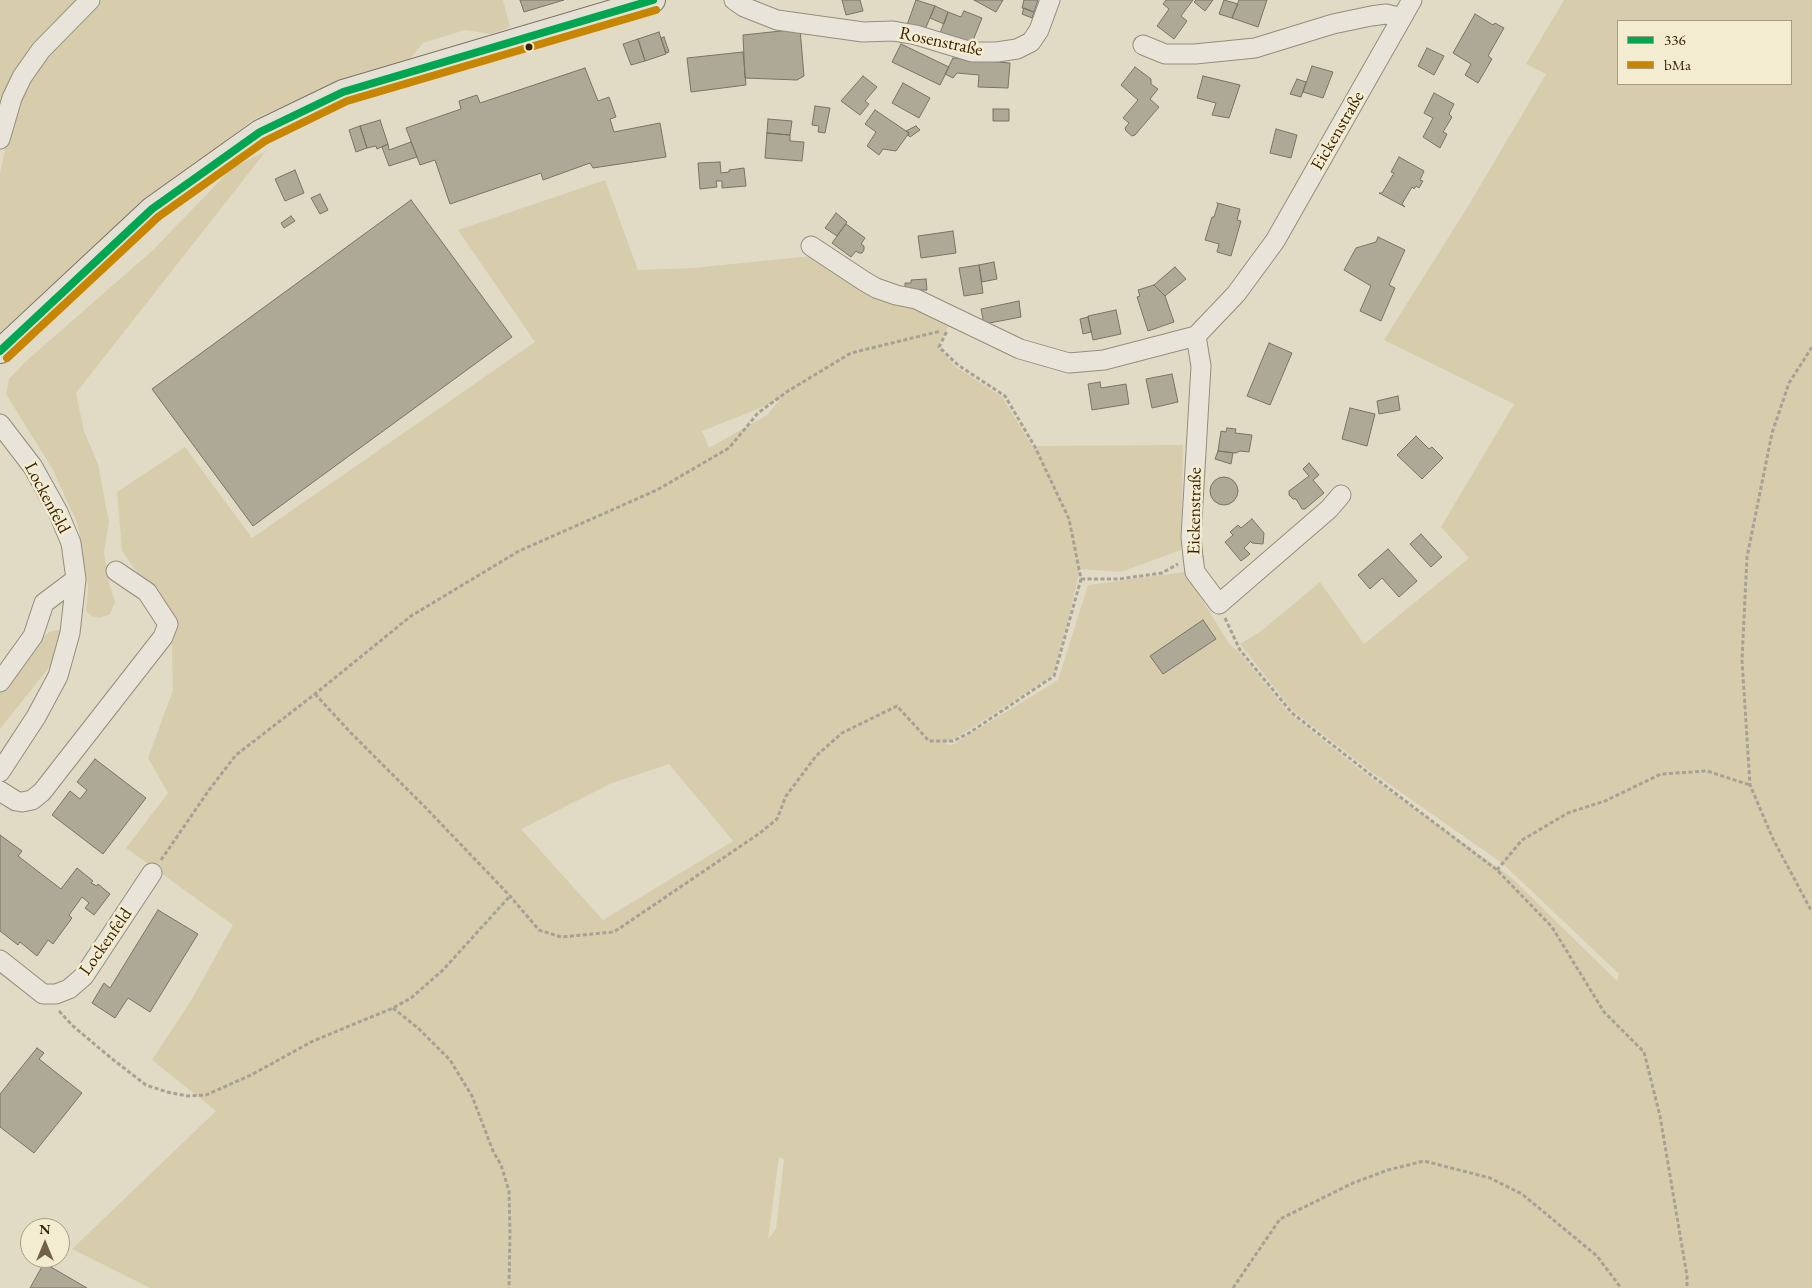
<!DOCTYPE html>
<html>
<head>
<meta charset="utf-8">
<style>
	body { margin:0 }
	#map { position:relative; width:1812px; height:1288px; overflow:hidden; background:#e1dbc5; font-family:"EB Garamond",serif }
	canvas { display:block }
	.legend { position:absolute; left:1617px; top:20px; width:175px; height:65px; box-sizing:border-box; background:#f4ecd1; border:1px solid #a89b7f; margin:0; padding:6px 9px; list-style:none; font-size:15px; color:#372103 }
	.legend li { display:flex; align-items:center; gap:10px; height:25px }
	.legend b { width:25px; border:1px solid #a89b7f }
	.north { position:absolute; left:20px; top:1218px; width:50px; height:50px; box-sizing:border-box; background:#f4ecd1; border:1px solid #a89b7f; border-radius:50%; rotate:0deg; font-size:14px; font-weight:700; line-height:20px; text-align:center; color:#372103 }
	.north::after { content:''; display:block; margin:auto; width:18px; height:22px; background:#726247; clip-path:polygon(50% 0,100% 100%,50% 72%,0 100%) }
</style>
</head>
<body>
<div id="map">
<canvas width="1812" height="1288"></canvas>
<ul class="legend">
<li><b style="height:6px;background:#00a651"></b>336</li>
<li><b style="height:6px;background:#c78501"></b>bMa</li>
</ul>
<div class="north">N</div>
</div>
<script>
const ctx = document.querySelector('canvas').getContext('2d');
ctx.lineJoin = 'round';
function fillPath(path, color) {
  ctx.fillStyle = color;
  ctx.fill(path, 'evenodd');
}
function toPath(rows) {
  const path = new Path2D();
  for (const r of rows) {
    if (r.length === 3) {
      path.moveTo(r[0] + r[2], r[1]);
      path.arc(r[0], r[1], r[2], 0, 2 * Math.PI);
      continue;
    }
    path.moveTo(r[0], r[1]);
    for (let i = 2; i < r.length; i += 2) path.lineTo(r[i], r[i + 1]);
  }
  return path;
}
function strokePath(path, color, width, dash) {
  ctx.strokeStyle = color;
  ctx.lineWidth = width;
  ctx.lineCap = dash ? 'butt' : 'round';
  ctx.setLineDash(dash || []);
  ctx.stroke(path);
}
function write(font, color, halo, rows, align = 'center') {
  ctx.font = font + ' "EB Garamond",serif';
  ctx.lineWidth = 5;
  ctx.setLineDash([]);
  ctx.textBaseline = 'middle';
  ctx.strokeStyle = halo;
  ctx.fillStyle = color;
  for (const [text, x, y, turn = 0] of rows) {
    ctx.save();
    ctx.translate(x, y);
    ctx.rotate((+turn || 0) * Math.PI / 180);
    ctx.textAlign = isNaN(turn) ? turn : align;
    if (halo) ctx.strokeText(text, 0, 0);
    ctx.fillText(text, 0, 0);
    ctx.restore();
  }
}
fillPath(toPath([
	[0,0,81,0,0,113],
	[101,0,503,0,510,27,491,34,465,30,423,43,410,59,347,78,254,119,160,191,0,334,0,173,10,126,34,74,85,14],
	[1564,0,1812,0,1812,1288,150,1288,72,1249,216,1111,152,1060,192,999,233,925,126,848,168,793,148,758,173,690,171,620,122,551,117,492,185,447,252,538,535,342,458,230,605,180,638,270,693,268,830,254,949,325,938,347,956,367,1002,397,1032,446,1183,445,1181,550,1121,572,1080,569,1068,622,1053,675,975,726,945,744,952,745,1058,680,1088,585,1185,572,1230,645,1238,651,1290,714,1367,775,1511,877,1617,981,1619,974,1502,863,1369,770,1292,710,1240,644,1260,632,1320,582,1364,644,1469,558,1441,527,1514,404,1384,340,1470,203,1546,74,1526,64],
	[1618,21,1791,21,1791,84,1618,84],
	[782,397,767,415,709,448,702,431,768,405],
	[669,764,733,841,603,920,521,829,612,783],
	[779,1157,784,1159,776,1229,768,1239],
	[266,151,76,393,84,431,98,464,109,522,104,552,109,583,115,602,110,614,100,618,91,616,86,611,88,587,78,525,53,470,6,394,9,379,25,362,153,250,232,168],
	[61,629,59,655,0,729,0,677,49,632]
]), '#d7cdad');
const building = toPath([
	[520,0,564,0,524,12,520,0],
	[842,0,860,0,863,11,846,15,842,0],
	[916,0,935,6,924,32,907,25,916,0],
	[974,0,1003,0,996,12,974,0],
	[1024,0,1038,0,1034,12,1022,8,1024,0],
	[1166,0,1193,0,1181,16,1187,21,1174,39,1157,26,1169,9,1163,4,1166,0],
	[1196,0,1213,0,1205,11,1194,2,1196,0],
	[1224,0,1238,4,1232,18,1219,14,1224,0],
	[1239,0,1267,0,1258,27,1232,18,1239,0],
	[935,6,948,12,944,24,930,18,935,6],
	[1024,8,1034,12,1032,18,1022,14,1024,8],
	[964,11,982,18,972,43,956,37,955,39,940,33,948,12,961,17,964,11],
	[1475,14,1493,25,1495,23,1504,28,1488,56,1492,59,1478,83,1465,75,1471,64,1453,53,1475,14],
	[800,29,804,76,797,80,745,78,743,35,800,29],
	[659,32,666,54,645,61,638,39,659,32],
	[664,37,669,52,666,53,661,38,664,37],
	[638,39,645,61,631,65,623,44,638,39],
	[901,44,949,67,940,85,892,62,901,44],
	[1427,48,1444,56,1434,75,1418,66,1427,48],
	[743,52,746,85,691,92,687,58,743,52],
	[953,58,1010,63,1008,88,978,87,979,75,957,73,953,78,945,74,953,58],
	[1312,66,1333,72,1323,98,1303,92,1312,66],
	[1135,67,1151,79,1151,84,1158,89,1150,99,1159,107,1135,135,1132,136,1126,131,1125,128,1129,123,1123,118,1138,100,1121,85,1135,67],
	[585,68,598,101,609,97,616,117,610,119,614,132,660,123,666,157,593,168,590,163,543,180,541,173,450,204,435,160,420,165,406,128,461,109,459,101,477,95,480,103,585,68],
	[863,76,877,87,865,101,869,104,860,115,841,101,863,76],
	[1203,76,1240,85,1229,118,1212,115,1216,103,1197,98,1203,76],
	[1297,79,1306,82,1301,97,1290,94,1297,79],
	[903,83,930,98,919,118,892,103,903,83],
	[1434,93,1454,104,1449,114,1452,117,1443,132,1447,134,1440,148,1423,137,1433,118,1424,113,1434,93],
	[815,106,830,108,825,133,818,132,819,126,812,125,815,106],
	[993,109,1009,109,1009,121,993,121,993,109],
	[875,110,909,133,896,151,883,149,879,155,867,146,876,132,865,124,875,110],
	[768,119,792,121,790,135,767,133,768,119],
	[380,120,388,144,377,149,376,146,367,148,360,126,380,120],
	[360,126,367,148,356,152,349,130,360,126],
	[916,126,920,130,910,137,908,135,909,133,906,131,916,126],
	[1276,129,1297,135,1291,158,1270,153,1276,129],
	[767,133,790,135,790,141,804,142,802,161,765,158,767,133],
	[411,142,417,157,389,166,382,147,388,144,389,150,411,142],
	[1399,157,1424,171,1420,180,1423,181,1419,188,1416,186,1414,189,1412,187,1402,204,1405,207,1379,193,1382,193,1394,173,1391,172,1399,157],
	[720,162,721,173,729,172,729,170,744,168,746,186,722,188,722,181,716,181,717,187,700,189,698,163,720,162],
	[295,170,304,193,285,201,275,179,295,170],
	[320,194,328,210,320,214,311,198,320,194],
	[411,200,512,337,253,526,152,389,411,200],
	[1217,203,1240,209,1237,220,1241,221,1231,256,1217,252,1219,244,1205,240,1212,217,1214,217,1218,204,1217,203],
	[836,213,847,222,837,236,825,228,836,213],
	[291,216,295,221,284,228,281,223,291,216],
	[846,224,865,238,861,244,864,246,864,250,862,253,859,253,856,251,851,257,832,243,846,224],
	[953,231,956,253,921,258,918,236,953,231],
	[1378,237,1405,250,1389,285,1395,288,1381,321,1360,311,1371,286,1344,270,1356,248,1376,242,1378,237],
	[994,262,997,279,982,282,979,265,994,262],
	[979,265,983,293,964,296,959,268,979,265],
	[1175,267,1186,279,1165,296,1154,285,1175,267],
	[926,279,927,290,905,290,905,283,911,283,911,280,926,279],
	[1154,285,1165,296,1174,322,1148,331,1137,297,1140,296,1138,290,1154,285],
	[1019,301,1021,317,984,324,981,309,1019,301],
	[1116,310,1121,334,1093,340,1088,316,1116,310],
	[1088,317,1091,332,1083,334,1080,319,1088,317],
	[1269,343,1292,353,1270,405,1247,396,1269,343],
	[1172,374,1178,402,1152,408,1146,379,1172,374],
	[1100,382,1101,388,1126,384,1129,404,1092,410,1088,384,1100,382],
	[1398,396,1400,410,1379,414,1377,401,1398,396],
	[1350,408,1375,414,1367,446,1342,439,1350,408],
	[1227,428,1236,429,1235,433,1252,435,1249,452,1240,451,1236,453,1218,451,1221,431,1226,432,1227,428],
	[1416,436,1429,449,1432,447,1443,458,1422,479,1397,455,1416,436],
	[1218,451,1233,453,1231,464,1215,459,1218,451],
	[1309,463,1319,475,1313,480,1324,493,1305,509,1302,509,1296,499,1293,499,1289,495,1289,491,1309,476,1303,469,1309,463],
	[1224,491,14],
	[1252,519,1264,533,1263,544,1252,543,1251,541,1244,548,1250,554,1241,561,1225,542,1233,535,1230,532,1238,525,1241,528,1252,519],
	[1421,534,1442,557,1431,567,1410,544,1421,534],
	[1388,549,1417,581,1399,597,1382,578,1370,589,1358,575,1388,549],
	[1203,620,1216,639,1163,674,1150,656,1203,620],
	[95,759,146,798,103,854,52,815,70,791,80,799,87,790,77,782,95,759],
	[0,835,22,851,18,856,61,889,77,868,93,881,91,883,97,886,98,884,110,894,94,915,85,908,89,903,82,897,69,915,72,918,53,944,48,940,37,956,20,942,18,945,0,931,0,835],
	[158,910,198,934,150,1012,128,998,115,1018,92,1003,104,983,110,988,158,910],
	[37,1048,44,1053,39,1059,82,1093,34,1153,0,1127,0,1094,37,1048],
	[44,1263,87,1288,30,1288,44,1263]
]);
fillPath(building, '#aea897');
strokePath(building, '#7a7364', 1);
const minor = toPath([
	[734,0,744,7,777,20,863,32,893,31,916,35,972,52,997,52,1017,49,1031,42,1039,30,1050,0],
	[1143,45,1165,54,1195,54,1255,48,1333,24,1371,16,1386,14,1402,18],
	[0,139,12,98,22,77,41,50,90,0],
	[811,246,864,281,876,288,896,295,916,299,1020,349,1069,363,1104,360,1196,336],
	[0,424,33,467,58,512,71,543,76,579,70,633,58,676,36,717,0,772],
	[1341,495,1329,509,1219,604,1195,572,1193,557,1191,537,1201,366,1196,336,1236,294,1275,241,1412,0],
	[0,682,33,636,44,603,76,579],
	[0,791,16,801,22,802,32,800,42,792,163,637,168,624,147,592,116,571],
	[0,960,43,994,56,994,69,989,84,976,152,873]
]);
const major = toPath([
	[0,351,152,209,260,132,343,92,653,0]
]);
strokePath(minor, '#938d7c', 21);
strokePath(major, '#7a7364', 26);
strokePath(toPath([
	[1812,347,1789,383,1772,433,1747,557,1742,660,1750,785,1773,839,1812,912],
	[1081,579,1119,579,1162,573,1178,564],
	[1225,618,1240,650,1292,713,1371,775,1497,870,1552,927,1604,1012,1644,1052,1660,1116,1687,1276,1687,1288],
	[315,694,351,733,426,808,510,896,539,930,561,937,614,932,760,833,777,819,786,796,816,756,842,733,897,706,929,741,953,741,969,733,1054,676,1081,579,1069,519,1035,447,1005,396,958,365,939,347,947,331],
	[161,860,209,790,236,755,315,694,411,616,519,551,657,490,729,448,758,413,788,391,851,353,941,331],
	[1497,870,1522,840,1568,813,1605,801,1661,774,1707,771,1750,785],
	[393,1008,419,1029,450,1060,472,1096,493,1151,501,1165,509,1191,510,1232,509,1288],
	[59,1011,73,1026,111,1058,146,1085,167,1092,187,1096,206,1095,251,1075,313,1041,393,1008,411,998,443,970,510,896],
	[1233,1288,1280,1219,1353,1183,1388,1170,1424,1161,1490,1178,1522,1194,1597,1256,1621,1288]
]), '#a6a095', 3, [4, 2.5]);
strokePath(minor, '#e8e4d9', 19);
strokePath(major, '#e4e0d3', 24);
strokePath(toPath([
	[0,351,152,209,260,132,343,92,653,0]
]), '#00a651', 8);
strokePath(toPath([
	[7,358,158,217,265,141,347,101,656,10]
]), '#c78501', 8);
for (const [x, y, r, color] of [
	[529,47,4.5,"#372103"]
]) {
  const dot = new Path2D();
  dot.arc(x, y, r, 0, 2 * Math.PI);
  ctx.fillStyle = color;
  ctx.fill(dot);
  strokePath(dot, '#f4ecd1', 2);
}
write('18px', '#372103', '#f4ecd1', [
	["Rosenstraße",941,42,12],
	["Eickenstraße",1338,131,-60],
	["Lockenfeld",47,498,62],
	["Eickenstraße",1195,511,-89],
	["Lockenfeld",106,942,-55]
]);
</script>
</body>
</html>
